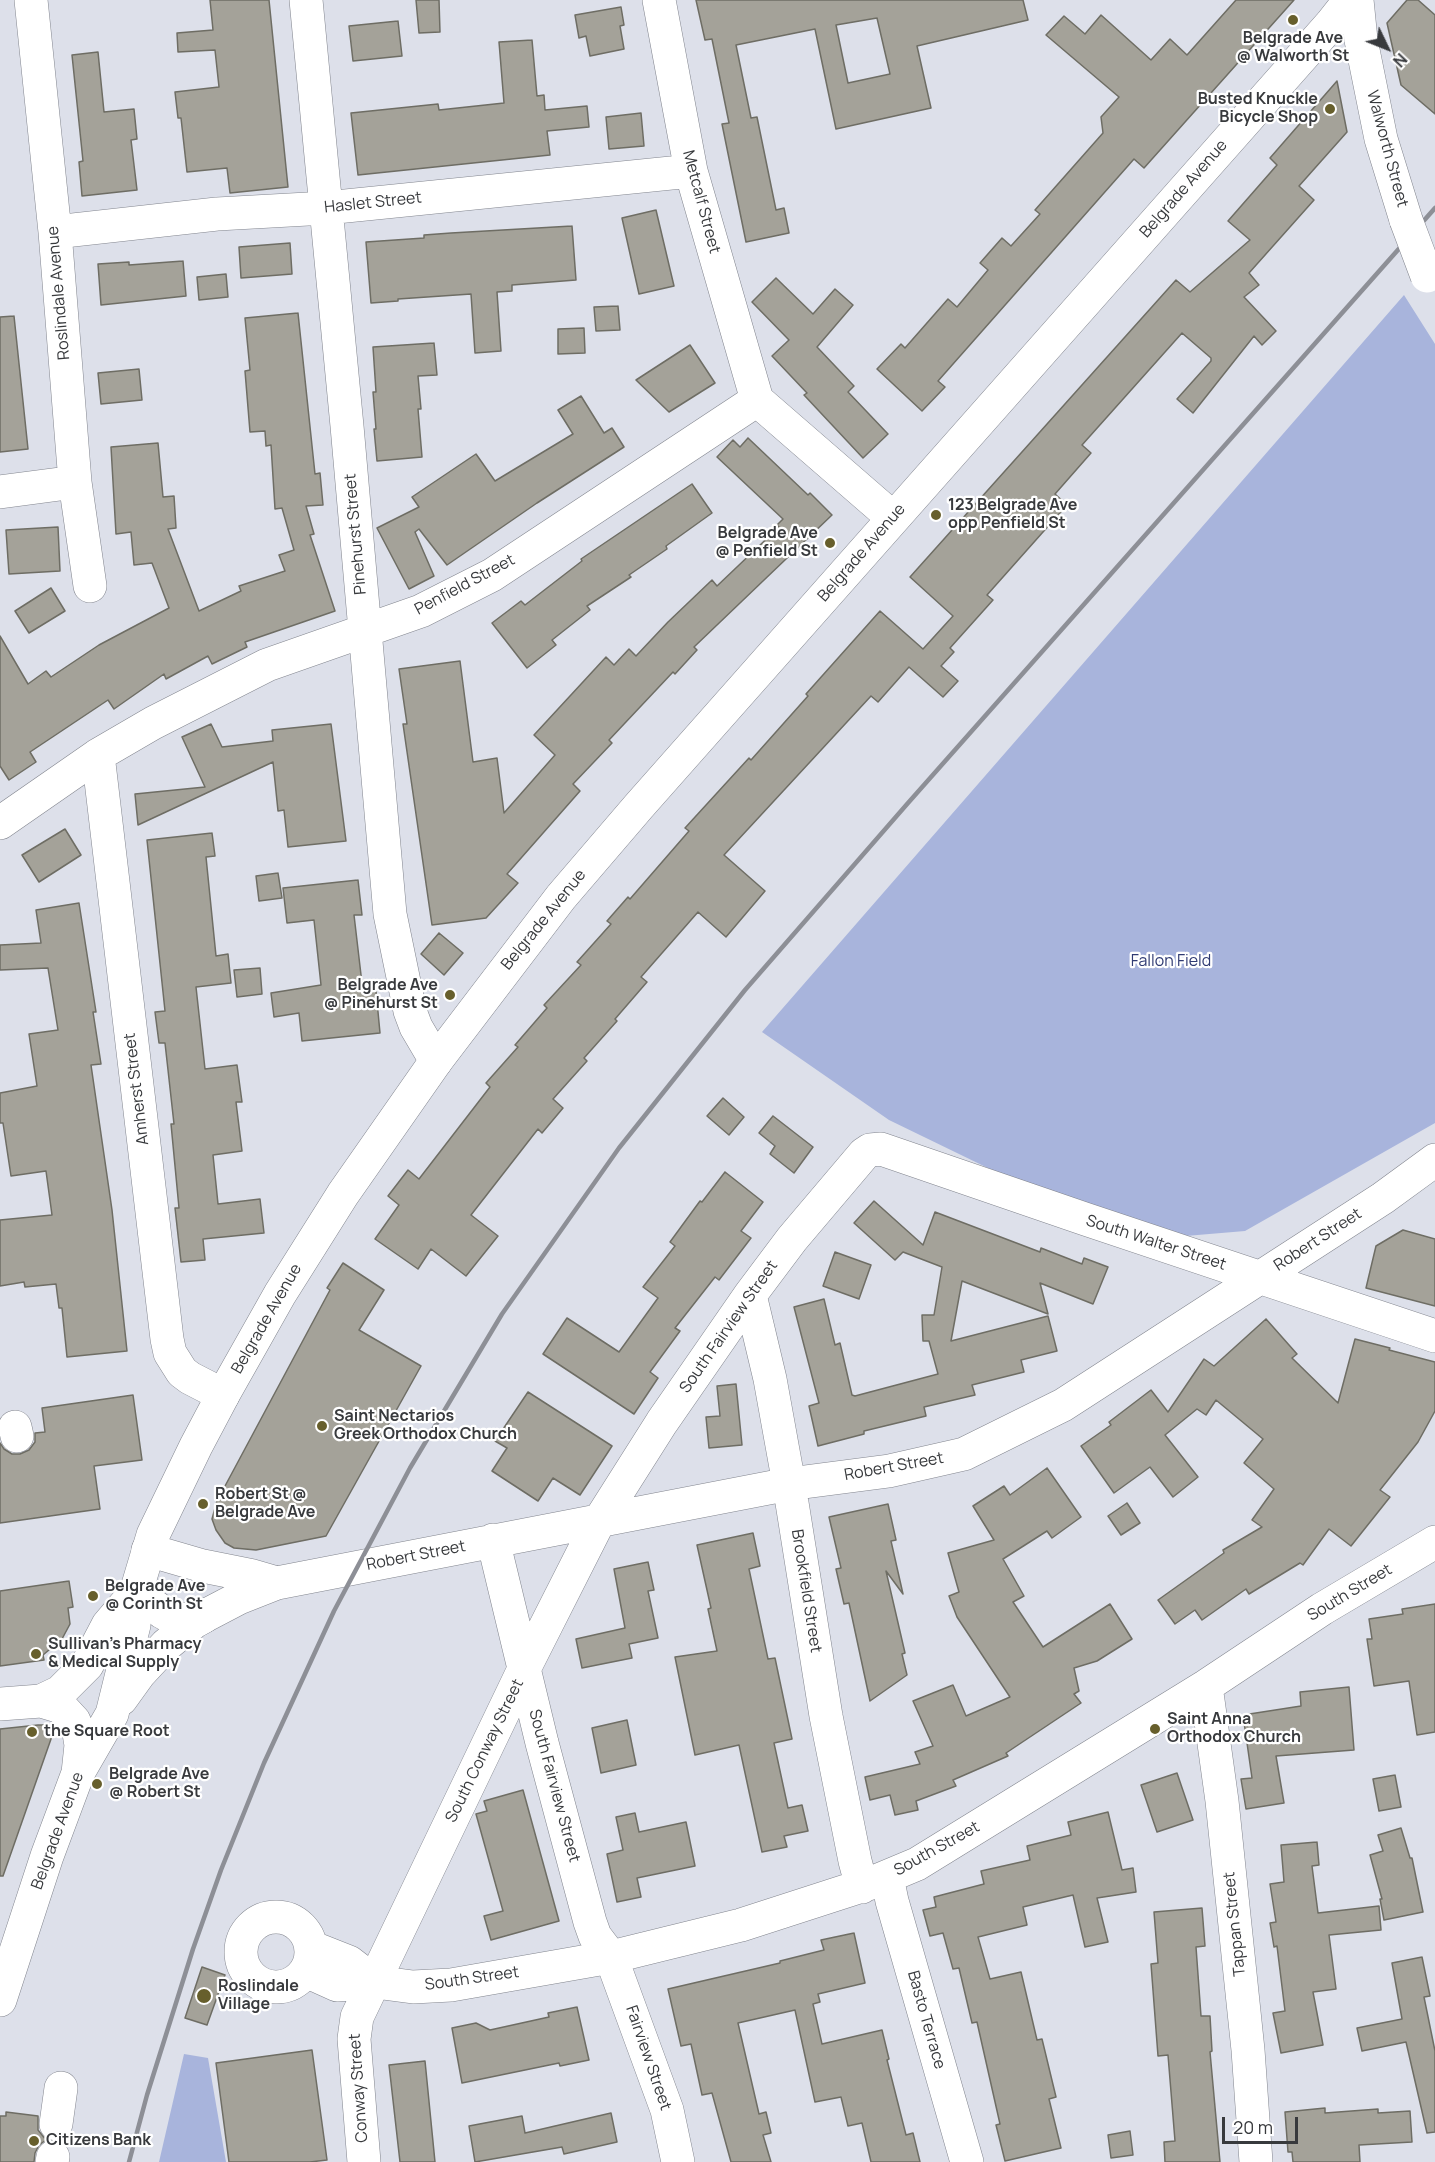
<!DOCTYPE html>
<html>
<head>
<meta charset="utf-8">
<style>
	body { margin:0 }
	#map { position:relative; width:1435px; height:2162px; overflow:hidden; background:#dde0ea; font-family:Manrope,sans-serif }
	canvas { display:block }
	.north { position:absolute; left:1357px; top:18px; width:60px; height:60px; -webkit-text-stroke:4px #fff; paint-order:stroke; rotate:133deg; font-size:16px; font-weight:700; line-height:24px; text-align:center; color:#383a3d }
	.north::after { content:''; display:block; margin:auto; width:21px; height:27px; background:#383a3d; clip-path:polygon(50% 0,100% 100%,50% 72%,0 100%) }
	.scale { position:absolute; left:1222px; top:2117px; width:76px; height:27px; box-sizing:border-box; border:3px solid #383a3d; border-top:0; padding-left:8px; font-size:18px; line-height:21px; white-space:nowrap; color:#383a3d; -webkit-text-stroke:4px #fff; paint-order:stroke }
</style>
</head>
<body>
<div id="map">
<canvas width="1435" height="2162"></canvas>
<div class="north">N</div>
<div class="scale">20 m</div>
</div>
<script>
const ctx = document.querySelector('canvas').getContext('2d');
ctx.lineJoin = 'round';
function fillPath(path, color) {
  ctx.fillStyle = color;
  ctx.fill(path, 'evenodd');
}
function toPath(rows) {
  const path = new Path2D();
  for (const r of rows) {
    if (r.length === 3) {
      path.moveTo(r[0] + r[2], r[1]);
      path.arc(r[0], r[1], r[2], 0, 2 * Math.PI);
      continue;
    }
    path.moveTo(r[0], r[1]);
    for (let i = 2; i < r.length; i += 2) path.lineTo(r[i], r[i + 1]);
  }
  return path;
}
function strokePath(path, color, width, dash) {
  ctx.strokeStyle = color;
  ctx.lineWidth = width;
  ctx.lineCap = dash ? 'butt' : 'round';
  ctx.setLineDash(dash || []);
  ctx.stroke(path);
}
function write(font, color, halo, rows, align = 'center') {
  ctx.font = font + ' Manrope,sans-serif';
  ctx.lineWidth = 4.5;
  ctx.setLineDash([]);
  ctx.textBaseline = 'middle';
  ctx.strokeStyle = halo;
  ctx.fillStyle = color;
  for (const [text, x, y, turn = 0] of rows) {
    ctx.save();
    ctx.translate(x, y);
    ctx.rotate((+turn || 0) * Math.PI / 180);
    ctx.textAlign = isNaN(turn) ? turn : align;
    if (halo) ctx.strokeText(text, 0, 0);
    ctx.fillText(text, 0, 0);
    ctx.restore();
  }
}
fillPath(toPath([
	[1404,295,1435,344,1435,1123,1245,1231,1150,1239,1027,1187,889,1120,762,1032],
	[184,2054,208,2058,226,2162,159,2162]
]), '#a8b4dc');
const building = toPath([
	[210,0,269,0,288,187,230,193,227,168,187,172,181,118,178,118,175,92,219,87,215,50,178,52,177,33,213,30,210,0],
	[416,0,439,0,440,32,419,33,416,0],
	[696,0,1023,0,1028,20,917,46,931,108,836,129,815,29,736,45,751,118,757,117,776,210,784,208,789,233,746,242,722,124,729,123,712,39,705,40,696,0],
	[877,18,890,74,848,83,836,25,877,18],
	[1236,0,1294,0,1144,168,1134,159,938,381,945,387,922,411,877,369,901,344,905,348,948,299,957,307,988,270,980,263,1002,238,1011,246,1040,214,1035,210,1103,133,1101,117,1119,97,1046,35,1064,16,1085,34,1101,15,1151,60,1170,39,1187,55,1236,0],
	[1407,0,1418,0,1435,15,1435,114,1401,85,1387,23,1407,0],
	[621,7,624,25,620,26,624,49,590,56,586,36,579,38,575,15,621,7],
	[398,21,402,56,353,61,349,26,398,21],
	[532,40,537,96,544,95,545,110,587,106,589,127,547,131,550,155,358,175,351,113,438,104,439,110,504,103,499,42,532,40],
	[98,52,104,112,134,109,137,139,131,140,137,190,82,196,79,162,83,161,72,55,98,52],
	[1337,81,1347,132,1299,186,1314,200,1249,273,1259,285,1244,297,1276,331,1262,345,1254,336,1193,413,1177,399,1211,361,1211,358,1182,333,1082,445,1091,453,1055,494,1067,505,987,595,993,600,950,648,954,652,941,666,958,681,943,697,909,667,878,702,871,696,724,855,765,891,726,937,698,912,641,977,647,982,615,1019,617,1021,584,1058,587,1061,553,1099,563,1108,542,1133,538,1129,471,1215,498,1236,466,1276,431,1249,418,1269,375,1239,399,1205,388,1196,408,1170,419,1179,490,1087,486,1083,518,1047,515,1045,547,1008,544,1005,581,965,577,962,611,924,607,921,628,897,630,899,689,831,685,828,749,758,751,760,808,696,806,694,880,611,923,649,953,616,910,577,1176,280,1190,292,1250,240,1228,221,1277,165,1270,158,1337,81],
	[641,113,644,146,609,149,606,117,641,113],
	[656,210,674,286,639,294,622,218,656,210],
	[572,226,576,280,512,285,512,291,497,292,501,351,475,353,471,294,398,299,398,301,371,303,366,242,424,238,424,235,451,233,572,226],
	[290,243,292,274,241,278,239,247,290,243],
	[183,261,186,296,101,305,98,264,129,262,129,265,183,261],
	[226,274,228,297,199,300,197,277,226,274],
	[776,278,813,314,835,289,853,305,817,347,854,386,848,392,888,434,863,458,804,395,807,393,772,356,789,340,752,302,776,278],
	[618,306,620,330,596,331,594,307,618,306],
	[298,313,315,474,320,473,323,505,306,506,314,534,310,535,335,611,245,642,247,647,212,664,208,656,166,679,164,674,114,709,108,700,30,752,36,762,9,780,0,766,0,636,28,684,46,671,51,677,99,645,169,608,152,563,134,565,131,532,116,534,111,447,158,443,163,497,174,496,176,528,168,529,199,611,241,591,239,586,285,571,279,555,294,550,282,508,275,509,271,445,266,446,265,431,250,432,245,371,250,370,245,318,298,313],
	[14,316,28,449,0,452,0,317,14,316],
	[584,328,585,353,558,354,558,329,584,328],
	[434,343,437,375,418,376,421,409,418,409,422,457,377,461,374,429,376,429,373,392,376,392,373,347,434,343],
	[690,345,715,383,669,412,636,380,690,345],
	[139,369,142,400,101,404,98,373,139,369],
	[581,396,604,433,612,428,624,447,537,503,447,565,419,529,415,532,434,576,409,589,377,528,419,507,412,497,476,454,495,481,573,434,558,410,581,396],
	[748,438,808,495,810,493,832,515,694,647,697,650,675,674,673,672,609,740,612,743,573,784,580,791,507,874,518,883,486,918,432,925,403,724,407,724,399,669,460,661,473,762,497,758,504,813,555,755,534,735,606,657,614,665,629,649,636,656,668,622,712,580,717,586,779,527,777,525,783,519,717,457,733,440,740,447,748,438],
	[692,484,712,513,666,546,667,549,629,575,631,577,587,606,590,610,552,640,556,645,527,668,492,623,521,601,525,605,582,561,581,559,692,484],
	[58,527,60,571,9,574,6,530,58,527],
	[51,588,65,611,29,633,15,611,51,588],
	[211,724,222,747,273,741,272,730,331,724,346,841,288,847,284,810,278,811,273,762,138,825,135,794,205,787,182,737,211,724],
	[65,829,81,855,39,882,22,855,65,829],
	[212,833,215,856,206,857,216,956,228,954,231,983,196,987,205,1069,237,1065,242,1102,236,1102,242,1151,213,1155,218,1204,260,1199,264,1233,203,1239,205,1260,181,1262,175,1208,179,1208,171,1124,174,1124,165,1043,159,1043,155,1012,165,1011,147,840,212,833],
	[278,873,282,898,259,901,256,876,278,873],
	[358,880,362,915,354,915,363,992,376,991,380,1033,302,1041,299,1013,274,1017,271,993,321,985,314,920,287,923,283,888,358,880],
	[79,903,96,1012,93,1012,101,1064,91,1065,112,1210,127,1351,67,1357,62,1308,59,1308,56,1284,25,1287,24,1282,0,1286,0,1220,52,1215,46,1171,11,1176,3,1123,0,1123,0,1093,37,1086,29,1034,58,1030,48,968,0,970,0,945,41,943,36,910,79,903],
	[439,933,463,953,444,975,421,954,439,933],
	[260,968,262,994,237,997,234,970,260,968],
	[723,1098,744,1117,729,1135,707,1116,723,1098],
	[773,1116,813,1147,794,1173,770,1154,775,1146,759,1133,773,1116],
	[725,1172,763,1202,741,1231,751,1238,719,1280,715,1277,675,1328,680,1331,650,1372,658,1378,634,1414,543,1354,567,1318,619,1352,658,1298,643,1287,675,1246,670,1242,700,1201,702,1202,725,1172],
	[874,1201,923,1245,935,1212,1040,1252,1041,1248,1082,1264,1084,1258,1108,1267,1093,1304,1040,1283,1048,1314,962,1281,951,1341,1048,1316,1057,1351,1021,1360,1024,1372,972,1385,975,1395,924,1407,926,1416,864,1431,864,1434,818,1446,809,1406,819,1403,794,1307,824,1299,835,1345,840,1343,852,1395,855,1396,938,1374,929,1341,923,1341,922,1315,934,1315,942,1267,903,1252,895,1260,854,1223,874,1201],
	[1403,1230,1435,1239,1435,1306,1366,1288,1376,1246,1403,1230],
	[835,1252,871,1265,859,1299,823,1286,835,1252],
	[343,1263,384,1290,359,1330,421,1366,326,1536,256,1550,234,1548,225,1543,216,1530,212,1519,217,1501,330,1290,327,1288,343,1263],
	[1266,1319,1297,1354,1292,1358,1338,1403,1355,1339,1390,1348,1389,1350,1435,1362,1435,1411,1418,1442,1380,1490,1390,1497,1351,1546,1329,1529,1303,1565,1300,1563,1249,1594,1246,1589,1202,1620,1195,1610,1175,1624,1158,1600,1224,1553,1223,1550,1262,1527,1252,1520,1274,1489,1244,1463,1263,1439,1216,1400,1206,1415,1197,1409,1165,1435,1198,1477,1173,1497,1150,1467,1114,1493,1081,1446,1111,1425,1109,1422,1151,1390,1168,1412,1204,1359,1214,1366,1266,1319],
	[736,1384,742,1445,709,1448,706,1417,720,1416,717,1386,736,1384],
	[528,1392,612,1446,580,1495,553,1478,538,1501,492,1471,507,1448,495,1441,528,1392],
	[133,1395,142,1460,94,1466,100,1509,0,1523,0,1443,4,1449,12,1454,20,1454,29,1450,35,1442,35,1433,45,1432,42,1408,133,1395],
	[1047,1468,1081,1517,1052,1538,1047,1531,1003,1559,1024,1596,1013,1602,1043,1647,1110,1604,1132,1639,1097,1661,1074,1668,1079,1691,1074,1694,1081,1703,1006,1753,1008,1756,953,1780,956,1786,916,1801,918,1810,895,1815,890,1795,870,1800,865,1777,920,1764,915,1752,933,1746,913,1701,953,1685,966,1716,1010,1697,957,1617,949,1596,959,1592,948,1553,994,1540,973,1506,1004,1486,1010,1495,1047,1468],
	[1127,1503,1140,1523,1121,1535,1108,1516,1127,1503],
	[888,1504,896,1540,891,1541,903,1594,886,1571,905,1653,902,1654,907,1675,870,1701,849,1603,844,1604,836,1569,841,1568,829,1517,888,1504],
	[753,1533,760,1566,749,1569,768,1659,775,1658,792,1739,774,1743,788,1808,802,1805,808,1831,784,1836,787,1847,762,1852,739,1745,695,1755,675,1657,717,1651,708,1609,711,1608,697,1545,753,1533],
	[648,1562,654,1590,648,1591,658,1638,629,1644,632,1658,582,1668,576,1639,625,1628,614,1569,648,1562],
	[69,1581,73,1607,68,1608,70,1624,62,1639,43,1655,44,1660,0,1666,0,1591,69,1581],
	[1435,1604,1435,1732,1417,1735,1409,1681,1374,1686,1367,1639,1372,1639,1369,1619,1403,1614,1402,1609,1435,1604],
	[1349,1687,1354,1750,1276,1756,1284,1803,1246,1809,1241,1779,1252,1778,1243,1715,1301,1706,1300,1692,1349,1687],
	[627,1720,636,1765,601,1773,592,1728,627,1720],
	[38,1725,46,1725,52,1731,51,1739,3,1876,0,1876,0,1729,38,1725],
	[1177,1773,1193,1820,1157,1832,1141,1785,1177,1773],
	[1395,1775,1401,1807,1379,1811,1373,1779,1395,1775],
	[523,1790,559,1921,491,1940,484,1916,503,1911,476,1814,487,1811,484,1801,523,1790],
	[1108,1812,1122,1870,1133,1868,1136,1892,1097,1898,1108,1942,1085,1947,1073,1895,1023,1907,1027,1925,978,1937,990,1979,1021,1972,1037,2040,1042,2039,1056,2097,1049,2099,1061,2148,1005,2161,996,2125,1000,2124,977,2022,972,2023,959,1968,953,1969,943,1933,930,1936,923,1910,936,1907,934,1897,984,1884,981,1871,1030,1860,1027,1846,1071,1835,1068,1822,1108,1812],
	[635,1813,639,1832,686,1822,695,1866,637,1878,641,1897,617,1902,607,1854,623,1850,616,1817,635,1813],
	[1401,1828,1410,1858,1412,1858,1423,1912,1384,1920,1380,1899,1382,1899,1370,1855,1383,1851,1378,1835,1401,1828],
	[1317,1842,1319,1865,1312,1866,1318,1913,1379,1906,1381,1930,1329,1935,1336,1989,1313,1992,1323,2045,1281,2053,1273,2013,1285,2011,1277,1946,1274,1947,1270,1923,1276,1922,1270,1884,1284,1882,1281,1845,1317,1842],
	[1202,1908,1205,1946,1196,1947,1201,2016,1210,2016,1212,2051,1210,2052,1220,2162,1165,2162,1164,2142,1175,2141,1168,2055,1158,2056,1151,1964,1158,1963,1154,1912,1202,1908],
	[854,1933,865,1983,818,1994,820,2002,813,2004,822,2044,882,2030,889,2059,887,2060,906,2135,913,2133,920,2162,871,2162,862,2123,848,2126,841,2097,815,2102,795,2010,738,2023,759,2114,766,2112,771,2133,763,2135,771,2162,731,2162,712,2093,702,2095,691,2044,681,2046,668,1989,780,1963,780,1961,824,1950,821,1940,854,1933],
	[1422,1957,1430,1996,1424,1997,1435,2051,1435,2132,1427,2133,1406,2042,1362,2051,1357,2028,1402,2019,1392,1963,1422,1957],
	[202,1967,225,1975,207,2025,185,2018,202,1967],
	[577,2007,589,2060,560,2066,559,2063,462,2083,452,2028,476,2023,490,2030,549,2017,548,2013,577,2007],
	[312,2050,327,2160,310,2162,229,2162,216,2063,312,2050],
	[425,2061,435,2162,400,2162,389,2065,425,2061],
	[1325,2108,1325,2113,1378,2109,1378,2113,1410,2111,1412,2142,1359,2145,1360,2162,1293,2162,1292,2152,1288,2152,1285,2112,1325,2108],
	[6,2112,38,2116,38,2130,46,2140,39,2145,35,2153,34,2162,0,2162,0,2116,6,2116,6,2112],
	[611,2113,617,2142,564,2154,562,2147,475,2162,469,2126,522,2116,525,2133,611,2113],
	[1130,2131,1133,2155,1111,2158,1108,2135,1130,2131]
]);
fillPath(building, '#a4a299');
strokePath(building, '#6e6d64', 1.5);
const minor = toPath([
	[31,0,55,232,75,482,90,586],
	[306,0,347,426,390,914,410,1011,416,1027,436,1061],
	[659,0,691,171,757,400],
	[1357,0,1361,40,1381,139,1406,220],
	[55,232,217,214,326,208,691,171],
	[0,492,75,482],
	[98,755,167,1339,170,1353,182,1372,190,1378,223,1395],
	[0,823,98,755,153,723,267,665,421,611,492,575,757,400,893,518],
	[750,1295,770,1379,789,1484,826,1716,855,1861,862,1887],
	[15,1427,17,1436],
	[493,1540,542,1743,590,1922,595,1936,611,1957,667,2110,678,2162],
	[148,1550,203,1566,253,1576,277,1583],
	[136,1592,162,1612,171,1617,186,1620,197,1620,239,1598,277,1583,789,1484,889,1471,964,1454,1063,1405,1383,1198,1435,1160],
	[1206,1686,1222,1801,1248,2050,1256,2162],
	[887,1877,892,1901,967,2162],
	[276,1952,35],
	[311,1947,349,1962,375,1982],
	[306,1971,337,1985,375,1982,413,1987,451,1985,611,1957,741,1925,874,1882,917,1864,1206,1686,1322,1609,1435,1542],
	[56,2124,61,2088],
	[52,2162,53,2157],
	[364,2162,354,2039,357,2017,524,1669,598,1523,662,1422,750,1295,792,1239,864,1154,870,1150,881,1149,1085,1219,1435,1336]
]);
const major = toPath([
	[121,1699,139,1674,166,1645,194,1622,203,1617],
	[41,1701,61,1707,74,1721,79,1733,81,1745,78,1773],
	[0,1704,41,1701,60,1692,87,1665,108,1625,136,1592],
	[0,2000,47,1856,78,1773,112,1714,134,1625,136,1592,153,1535,196,1446,223,1395,280,1294,343,1194,436,1061,561,897,639,806,1331,24,1350,0]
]);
strokePath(minor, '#82858e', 34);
strokePath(major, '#82858e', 34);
strokePath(minor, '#fff', 33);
strokePath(major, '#fff', 33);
strokePath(toPath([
	[129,2162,147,2095,193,1949,221,1870,264,1763,334,1611,410,1468,502,1314,619,1148,745,990,908,803,1435,208]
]), '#8d8f96', 4.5);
const minorBridge = toPath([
	[1406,220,1427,276]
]);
strokePath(minorBridge, '#82858e', 34, []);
strokePath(minorBridge, '#fff', 33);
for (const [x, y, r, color] of [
	[1293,20,6,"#675f2c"],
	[1330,109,6,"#675f2c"],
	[936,515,6,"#675f2c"],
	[830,543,6,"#675f2c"],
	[450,995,6,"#675f2c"],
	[322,1426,6,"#675f2c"],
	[203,1504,6,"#675f2c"],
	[93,1596,6,"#675f2c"],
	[36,1654,6,"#675f2c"],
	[1155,1729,6,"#675f2c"],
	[32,1732,6,"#675f2c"],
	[97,1784,6,"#675f2c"],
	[204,1996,8,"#675f2c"],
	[34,2141,6,"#675f2c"]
]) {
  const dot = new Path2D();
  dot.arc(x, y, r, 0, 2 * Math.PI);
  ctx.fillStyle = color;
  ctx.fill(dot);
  strokePath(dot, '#fff', 2);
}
write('bold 16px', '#383a3d', '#fff', [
	["Belgrade Ave",1293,39,"center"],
	["@ Walworth St",1293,57,"center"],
	["Busted Knuckle",1318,100,"right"],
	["Bicycle Shop",1318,118,"right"],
	["123 Belgrade Ave",948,506],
	["opp Penfield St",948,524],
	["Belgrade Ave",818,534,"right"],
	["@ Penfield St",818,552,"right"],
	["Belgrade Ave",438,986,"right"],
	["@ Pinehurst St",438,1004,"right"],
	["Saint Nectarios",334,1417],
	["Greek Orthodox Church",334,1435],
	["Robert St @",215,1495],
	["Belgrade Ave",215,1513],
	["Belgrade Ave",105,1587],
	["@ Corinth St",105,1605],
	["Sullivan’s Pharmacy",48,1645],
	["& Medical Supply",48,1663],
	["Saint Anna",1167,1720],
	["Orthodox Church",1167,1738],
	["the Square Root",44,1732],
	["Belgrade Ave",109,1775],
	["@ Robert St",109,1793],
	["Roslindale",218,1987],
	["Village",218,2005],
	["Citizens Bank",46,2141]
], 'left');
write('16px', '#383a3d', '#fff', [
	["Walworth Street",1387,149,75],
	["Belgrade Avenue",1184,189,-49],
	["Metcalf Street",701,202,75],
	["Haslet Street",373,203,-6],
	["Roslindale Avenue",59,293,-95],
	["Pinehurst Street",356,534,-95],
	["Belgrade Avenue",862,553,-49],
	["Penfield Street",465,585,-28],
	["Belgrade Avenue",544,920,-51],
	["Amherst Street",137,1089,-97],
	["Robert Street",1318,1240,-33],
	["South Walter Street",1156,1243,18],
	["Belgrade Avenue",267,1319,-60],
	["South Fairview Street",729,1327,-55],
	["Robert Street",894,1467,-10],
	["Robert Street",416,1556,-11],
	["Brookfield Street",806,1591,81],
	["South Street",1350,1593,-31],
	["South Conway Street",485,1751,-64],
	["South Fairview Street",554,1786,75],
	["Belgrade Avenue",58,1831,-70],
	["South Street",937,1849,-29],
	["Tappan Street",1235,1924,-96],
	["South Street",472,1979,-8],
	["Basto Terrace",926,2020,74],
	["Fairview Street",648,2058,71],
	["Conway Street",359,2088,-94]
]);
write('16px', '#303b73', '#fff', [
	["Fallon Field",1171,962]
]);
</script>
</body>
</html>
